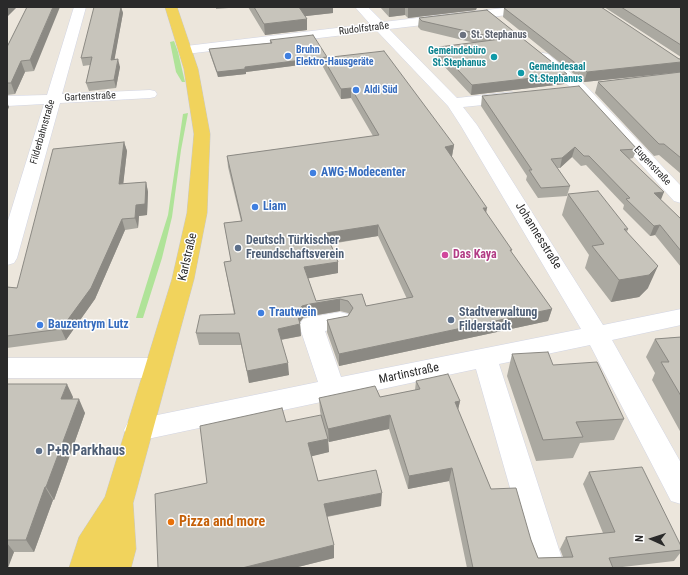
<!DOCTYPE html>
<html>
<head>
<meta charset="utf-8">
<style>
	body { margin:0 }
	#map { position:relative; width:688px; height:575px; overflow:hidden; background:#ece6dc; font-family:"Roboto Condensed",sans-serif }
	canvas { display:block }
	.frame { position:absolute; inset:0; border:8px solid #2a2a2a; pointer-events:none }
	.north { position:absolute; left:632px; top:519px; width:40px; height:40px; -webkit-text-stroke:3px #fff; paint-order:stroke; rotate:273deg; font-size:11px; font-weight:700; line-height:16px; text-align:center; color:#2a2a2a }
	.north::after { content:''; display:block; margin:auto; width:14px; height:18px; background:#2a2a2a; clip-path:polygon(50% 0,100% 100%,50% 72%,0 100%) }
</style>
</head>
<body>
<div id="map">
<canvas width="688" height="575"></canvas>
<div class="frame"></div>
<div class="north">N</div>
</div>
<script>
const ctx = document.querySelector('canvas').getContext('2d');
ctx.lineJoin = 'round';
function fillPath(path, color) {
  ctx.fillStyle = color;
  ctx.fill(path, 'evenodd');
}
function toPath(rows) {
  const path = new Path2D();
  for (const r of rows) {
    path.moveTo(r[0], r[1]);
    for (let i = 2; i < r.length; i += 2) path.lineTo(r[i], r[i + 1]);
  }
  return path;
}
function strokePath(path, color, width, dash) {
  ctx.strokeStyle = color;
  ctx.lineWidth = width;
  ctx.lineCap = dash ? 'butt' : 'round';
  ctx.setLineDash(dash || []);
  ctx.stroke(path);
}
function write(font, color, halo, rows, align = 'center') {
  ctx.font = font + ' "Roboto Condensed",sans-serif';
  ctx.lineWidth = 3;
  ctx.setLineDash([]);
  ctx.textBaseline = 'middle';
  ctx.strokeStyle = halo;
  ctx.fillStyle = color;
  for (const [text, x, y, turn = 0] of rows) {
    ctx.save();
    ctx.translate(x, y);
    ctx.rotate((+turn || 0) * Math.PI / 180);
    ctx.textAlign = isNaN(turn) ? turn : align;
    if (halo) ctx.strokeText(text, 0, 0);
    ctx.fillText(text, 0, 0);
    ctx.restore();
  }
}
fillPath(toPath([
	[174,41,178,52,185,82,182,82,176,72,170,42],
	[188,113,181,150,172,217,162,258,143,318,136,318,168,215,183,114]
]), '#afe398');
const minor = toPath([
	[74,7,86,7,62,94,150,90,155,91,157,94,155,97,150,98,60,103,17,258,14,263,7,265,7,224,44,104,7,106,7,96,47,95,74,7],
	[355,7,368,7,383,22,512,7,547,7,541,11,389,29,457,98,512,92,517,94,520,97,517,100,512,102,463,107,477,125,603,325,681,309,681,325,612,340,681,463,681,504,671,501,590,345,499,364,565,568,533,568,476,369,138,441,128,438,124,430,128,422,138,419,318,382,299,325,303,319,311,317,340,312,348,314,352,320,348,326,325,331,341,377,581,329,461,126,448,106,377,31,186,54,181,53,179,50,181,47,186,46,370,24,355,7],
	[543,53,548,54,585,85,681,186,681,203,674,201,575,91,538,60,536,57,538,54,543,53],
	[7,358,156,358,165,361,168,368,165,375,156,378,7,378,7,358]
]);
const major = toPath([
	[165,7,177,7,198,69,210,134,207,213,194,279,133,503,136,549,131,568,69,568,79,537,105,497,172,279,187,213,194,134,184,69,165,7]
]);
strokePath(minor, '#d1d4e3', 1);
strokePath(major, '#c8c8c8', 1);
fillPath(minor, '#fff');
fillPath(major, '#f1d35c');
fillPath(toPath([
	[27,7,34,71,25,72,15,94,7,95,7,47],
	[121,7,123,13,114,60,120,67,116,88,89,91,86,83,90,65,83,66,81,58],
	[216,7,241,7,216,9],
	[248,7,333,7,333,13,305,16,307,30,265,35],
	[376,7,477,7,476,10,408,18,405,15,389,17,380,7,377,8],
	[604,7,681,7,681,57],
	[504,8,681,59,681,72,584,82,503,17],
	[487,10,567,74,564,84,471,95,443,65,443,62,438,57,439,47,475,43,421,30,418,27,419,18],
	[270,40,327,57,454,145,452,156,451,156,486,214,512,250,511,252,552,309,548,321,339,366,327,332,327,320,348,316,349,314,348,313,340,311,311,316,303,318,300,322,301,336,281,340,289,375,249,383,241,345,199,345,196,333,234,314,224,262,231,261,224,223,241,221,228,167,227,156,373,136,351,98,341,99,323,67,323,62,246,72,246,74,218,77,210,54,209,49,270,43],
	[378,236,407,299,366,306,362,294,316,301,308,278,338,273,338,262,331,244],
	[681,72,681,173,680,173,659,155,654,156,595,93,598,82],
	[482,96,637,149,633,158,629,159,660,200,681,219,681,267,655,235,650,236,623,209,624,205,586,165,581,166,572,157,560,168,557,168,570,186,567,196,538,198,526,180,527,176,481,106],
	[124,142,127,151,123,184,146,182,148,192,147,215,139,216,138,228,125,230,95,299,66,340,7,348,7,287,17,288],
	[568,194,628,229,627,232,648,288,639,297,611,302,585,268,589,255,562,215],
	[681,337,681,433,652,380,655,373,646,357,655,339],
	[512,354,553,365,624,419,614,440,580,443,573,458,536,461,507,376],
	[416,381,460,401,458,410,491,489,531,540,538,558,563,557,560,549,566,537,603,533,583,484,589,472,681,546,681,552,674,561,614,568,467,568,449,481,408,489,389,429,329,442,328,441,329,452,311,456,318,481,381,506,327,517,334,558,294,568,158,568,207,483,286,422,321,416,320,411,319,398,380,397,415,390],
	[7,384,73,397,72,399,85,413,54,500,53,500,34,552,14,552,7,568]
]), '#aba9a1');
fillPath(toPath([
	[7,7,17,7,7,17],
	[53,7,60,7,34,71,30,60],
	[119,7,121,7,123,13,113,68,111,60],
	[298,7,333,7,333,13,298,17],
	[389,7,405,7,405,15,389,17],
	[418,7,477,7,476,10,408,18,408,8],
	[307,19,307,30,265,35,264,24],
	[327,57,323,58,323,62,246,72,246,74,218,77,217,72,245,67],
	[118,59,120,67,116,88,114,80],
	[21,61,25,72,15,94,11,83],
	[681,62,681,72,584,82,587,72],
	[567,74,564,84,471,95,472,85],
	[351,88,351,98,341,99,341,89],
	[7,102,9,107,7,112],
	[124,142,127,151,122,195,119,184],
	[454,145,452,156,443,157,445,147],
	[575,147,572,157,560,168,562,158],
	[146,182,148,192,147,215,139,216,138,228,135,218,136,205],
	[664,192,660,202,654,193],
	[483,208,487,208,485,219],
	[122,219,125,230,95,299,66,340,61,329],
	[378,225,378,236,326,244,326,233],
	[660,225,655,235,650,236,654,226],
	[338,262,338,273,305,279,304,267],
	[658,266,648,288,639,297,611,302,619,280],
	[340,299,340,311,311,316,303,318,298,324,297,313,302,306,310,304],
	[552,309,548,321,339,366,339,354],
	[300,324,301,336,279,340,278,329],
	[288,363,289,375,249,383,247,371],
	[67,384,73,397,67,413,61,399],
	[79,399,85,413,54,500,46,487],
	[460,401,457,414,455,402],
	[390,415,389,429,329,442,328,429],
	[328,439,329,452,309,457,308,443],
	[452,468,449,481,408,489,409,476],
	[45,487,53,500,34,552,26,540],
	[382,493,381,506,324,517,324,504],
	[7,543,14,552,8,568,7,568],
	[334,545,334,558,294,568,242,568]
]), '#8b8983');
const building = toPath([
	[27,7,53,7,30,60,21,61,11,83,7,83,7,47,27,7],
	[94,7,121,7,111,60,118,59,114,80,86,83,92,57,81,58,94,7],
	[254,7,299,7,307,19,264,24,254,7],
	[407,7,418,7,408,8,407,7],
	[509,7,601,7,679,59,681,59,681,62,587,72,504,8,509,7],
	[621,7,681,7,681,45,621,7],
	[487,10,567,74,472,85,444,55,447,55,439,47,501,39,422,21,419,18,487,10],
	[313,35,327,57,245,67,245,69,217,72,209,49,272,43,270,40,313,35],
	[384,51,454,145,445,147,487,208,483,208,512,250,510,250,552,309,339,354,327,320,348,316,353,308,348,301,340,299,310,304,302,306,297,313,300,324,278,329,288,363,247,371,239,333,196,333,200,315,235,314,224,262,231,261,224,223,242,221,227,156,379,135,351,88,341,89,323,58,384,51],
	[378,225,413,297,366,306,362,294,316,301,304,267,338,262,326,233,378,225],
	[681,72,681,158,664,144,659,144,598,82,681,72],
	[579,86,637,149,620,150,664,192,654,193,681,219,681,251,660,225,654,226,626,199,630,198,589,156,584,156,575,147,562,158,551,159,570,186,541,188,529,170,532,170,482,96,579,86],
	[124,142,119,184,146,182,145,204,136,205,135,218,122,219,91,288,61,329,7,336,7,287,17,288,53,149,124,142],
	[598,191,628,229,624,229,658,266,649,275,619,280,592,246,604,244,568,194,598,191],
	[681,337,681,396,661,362,669,362,655,339,681,337],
	[548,352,553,365,597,362,624,419,576,422,583,437,543,440,512,354,548,352],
	[448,374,460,401,455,402,491,489,516,488,531,540,538,558,573,557,566,537,615,532,589,472,642,467,681,546,681,550,609,558,613,568,473,568,452,468,409,476,390,415,328,429,319,398,375,386,380,397,420,389,416,381,448,374],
	[7,384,67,384,61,399,79,399,46,487,45,487,26,540,7,540,7,384],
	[282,408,286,422,321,415,328,439,308,443,318,481,376,470,382,493,324,504,334,545,242,568,158,568,155,494,207,483,200,426,282,408]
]);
fillPath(building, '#c7c4bb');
strokePath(building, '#8b8983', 1);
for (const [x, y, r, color] of [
	[463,35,4,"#6b7280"],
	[288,56,4,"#3f7fe0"],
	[494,57,4,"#0f9aa8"],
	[521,73,4,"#0f9aa8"],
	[356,90,4,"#3f7fe0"],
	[313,173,4,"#3f7fe0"],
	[255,207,4,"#3f7fe0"],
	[238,248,4,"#5c6f8a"],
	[445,255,4,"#d1479c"],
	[261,313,4,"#3f7fe0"],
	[451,320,4,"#5c6f8a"],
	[40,325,4,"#3f7fe0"],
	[39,451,4,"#5c6f8a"],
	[171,522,4,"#e8710a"]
]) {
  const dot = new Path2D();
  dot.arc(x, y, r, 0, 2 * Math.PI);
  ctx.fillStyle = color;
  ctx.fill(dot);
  strokePath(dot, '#fff', 1.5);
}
write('10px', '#2a2a2a', '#fff', [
	["Rudolfstraße",364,29,-7],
	["Gartenstraße",90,97,-3],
	["Filderbahnstraße",43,132,-74],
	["Eugenstraße",652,166,47]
]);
write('bold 10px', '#5b616d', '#fff', [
	["St. Stephanus",471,35]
], 'left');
write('bold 10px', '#366cbe', '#fff', [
	["Bruhn",296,50],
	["Elektro-Hausgeräte",296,62],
	["Aldi Süd",364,90]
], 'left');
write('bold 10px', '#0d838f', '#fff', [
	["Gemeindebüro",486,51],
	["St.Stephanus",486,63],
	["Gemeindesaal",529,67,"left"],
	["St.Stephanus",529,79,"left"]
], 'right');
write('bold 12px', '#366cbe', '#fff', [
	["AWG-Modecenter",321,173],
	["Liam",263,207],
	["Trautwein",269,313],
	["Bauzentrym Lutz",48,325]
], 'left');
write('12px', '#2a2a2a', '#fff', [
	["Johannesstraße",538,236,58],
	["Karlstraße",188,257,-77],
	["Martinstraße",409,374,-12]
]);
write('bold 12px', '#4e5e75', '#fff', [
	["Deutsch Türkischer",246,241],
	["Freundschaftsverein",246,255],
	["Stadtverwaltung",459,313],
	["Filderstadt",459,327]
], 'left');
write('bold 12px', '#b23c85', '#fff', [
	["Das Kaya",453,255]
], 'left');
write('bold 14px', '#4e5e75', '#fff', [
	["P+R Parkhaus",47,451]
], 'left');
write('bold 14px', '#c56008', '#fff', [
	["Pizza and more",179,522]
], 'left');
</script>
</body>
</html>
